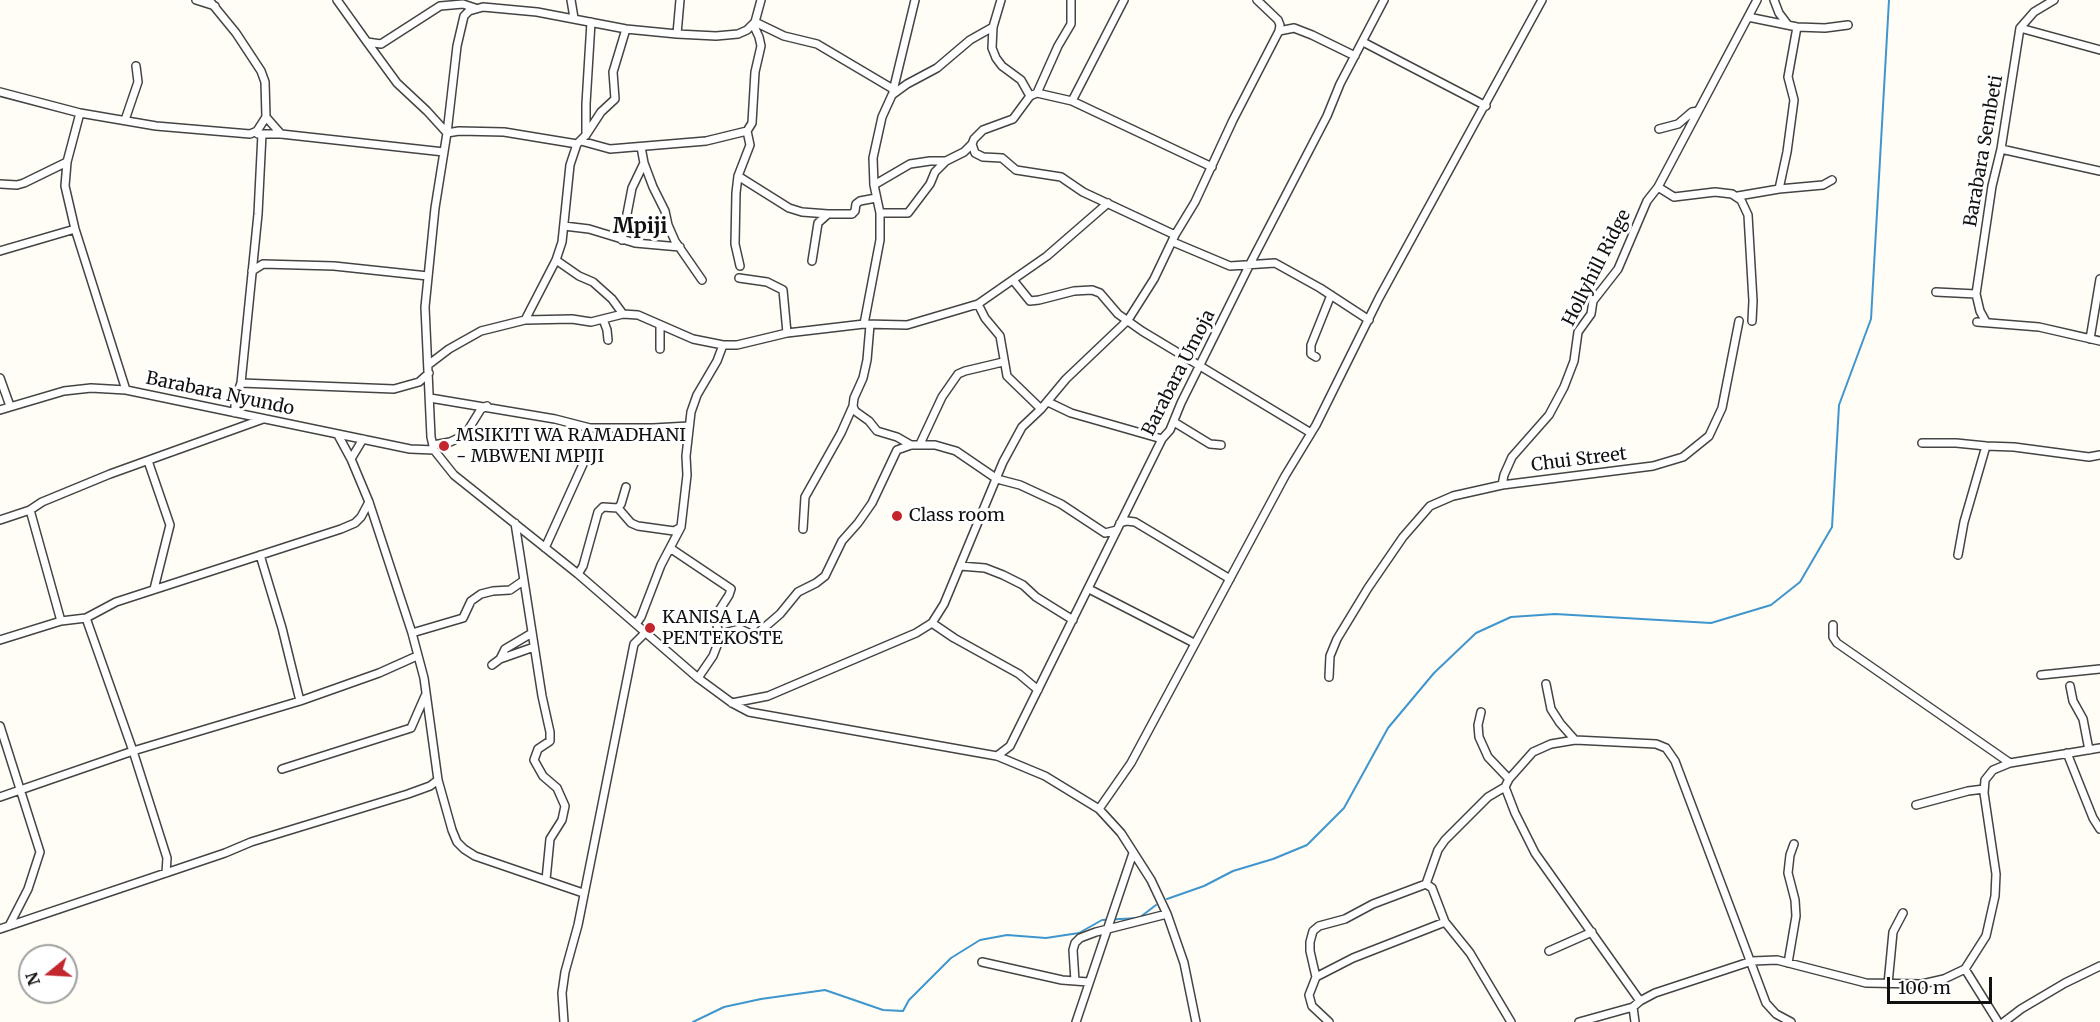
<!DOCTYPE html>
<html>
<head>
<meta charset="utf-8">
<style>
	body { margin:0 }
	#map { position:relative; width:2100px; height:1022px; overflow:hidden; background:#fffdf5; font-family:Merriweather,serif }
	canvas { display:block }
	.north { position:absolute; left:18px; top:944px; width:60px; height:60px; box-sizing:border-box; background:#fff; border:2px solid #a0a0a0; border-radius:50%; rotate:252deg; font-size:16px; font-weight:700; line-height:24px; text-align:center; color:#111 }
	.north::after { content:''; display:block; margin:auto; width:21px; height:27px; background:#c4262e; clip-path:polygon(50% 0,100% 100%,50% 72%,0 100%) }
	.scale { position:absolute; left:1887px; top:977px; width:105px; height:27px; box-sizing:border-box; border:3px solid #111; border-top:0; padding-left:8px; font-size:18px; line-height:21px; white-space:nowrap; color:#111; -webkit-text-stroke:4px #fff; paint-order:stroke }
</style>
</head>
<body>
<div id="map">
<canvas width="2100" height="1022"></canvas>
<div class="north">N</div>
<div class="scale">100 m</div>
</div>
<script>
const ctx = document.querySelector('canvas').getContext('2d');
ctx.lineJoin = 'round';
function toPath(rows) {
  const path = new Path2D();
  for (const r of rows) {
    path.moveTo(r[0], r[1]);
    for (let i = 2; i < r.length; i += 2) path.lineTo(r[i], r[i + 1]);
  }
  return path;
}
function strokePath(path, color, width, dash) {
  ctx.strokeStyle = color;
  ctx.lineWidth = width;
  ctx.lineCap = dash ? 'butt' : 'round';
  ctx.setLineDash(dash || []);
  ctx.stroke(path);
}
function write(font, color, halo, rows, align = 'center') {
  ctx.font = font + ' Merriweather,serif';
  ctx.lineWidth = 6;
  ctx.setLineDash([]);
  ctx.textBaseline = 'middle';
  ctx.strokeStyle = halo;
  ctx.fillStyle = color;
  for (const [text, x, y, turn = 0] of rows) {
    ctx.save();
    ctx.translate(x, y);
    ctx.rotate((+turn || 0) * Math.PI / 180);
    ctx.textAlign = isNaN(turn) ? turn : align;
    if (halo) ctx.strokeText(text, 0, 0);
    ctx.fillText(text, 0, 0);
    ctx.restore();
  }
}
strokePath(toPath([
	[1167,899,1204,886,1233,871,1273,859,1307,845,1344,808,1388,728,1434,673,1476,633,1511,617,1555,614,1711,623,1771,605,1800,582,1832,527,1839,405,1871,319,1889,0],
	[693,1022,724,1007,761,999,825,990,883,1010,903,1011,909,1000,951,958,980,940,1007,935,1046,938,1079,933,1102,920,1139,918,1156,905]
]), '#3f96cf', 2);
const street = toPath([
	[196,0,215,6],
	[337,0,367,42,381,44,440,6,463,4,475,8],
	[571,0,574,18],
	[761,0,755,22,747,30,738,34,716,36,677,34,626,29,537,12,483,7,469,11,464,16,457,46,447,133,435,208,425,307,431,437,434,450,454,475,578,574,698,678,732,703,749,712,997,756,1045,776,1099,809,1121,833,1151,880,1167,914,1184,963,1196,1022],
	[1001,0,993,27,992,48,996,58,1002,66,1021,80,1030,96,1013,119,983,130,974,139,972,144,975,153,983,157,1002,158,1016,170,1061,177,1083,192,1175,235],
	[1774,0,1779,13,1788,25],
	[1748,17,1797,27,1825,28,1848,25],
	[755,22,784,36,817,44,893,89],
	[2020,28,2100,50],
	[1279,31,1294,28,1312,35,1355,56],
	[677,34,680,0],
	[367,42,397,83,427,111,447,133,459,131,504,132,577,144],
	[1363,42,1486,106],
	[893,91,915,0],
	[0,92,80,113,156,126,250,134,257,131,266,117,265,82,261,71,236,33,209,0],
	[1037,93,1058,46,1071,24,1071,0],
	[1030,96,1037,93,1072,101,1212,167],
	[1072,101,1124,0],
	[80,113,67,162,65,186,75,229,126,390],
	[266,117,281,134],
	[125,120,138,82,136,66],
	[1659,129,1678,124,1692,112,1698,111],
	[258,134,281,134,444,152],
	[586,135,586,104,591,22],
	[581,141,610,149,706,141,747,131,752,123,755,72,761,46,759,37,753,24],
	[641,147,644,163,653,187,665,211,668,225,675,241,702,280],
	[2001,149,2100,171],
	[738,176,789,208,802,212,828,214],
	[0,184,17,185,24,183,67,162],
	[874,185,910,164,930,161,946,161],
	[1658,187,1674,197,1715,192,1732,194,1741,200,1748,215,1753,301,1752,321],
	[1779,189,1787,152,1794,100,1788,77,1797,27],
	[1738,196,1779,189,1823,185,1832,180],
	[880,213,908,213,930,184,935,172,946,161,964,152,972,144],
	[564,226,589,229,635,243,680,247],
	[622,240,632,188,644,163],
	[1173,242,1230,266,1275,263,1320,288,1369,320],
	[0,251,75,229],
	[556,260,579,276,593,282,612,299,623,314],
	[812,261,818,223,828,214,852,214,855,211,856,204,860,201,876,198],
	[740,266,735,244,736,193,738,176,750,145,747,131],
	[252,271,263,264,334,266,428,276],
	[739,278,767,282,783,290,787,333],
	[1013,280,1030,301,1039,300,1074,291,1092,290,1100,293,1118,314,1142,331,1311,433],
	[1936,292,1976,294],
	[978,304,985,318,1000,336,1007,376,1041,409],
	[603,319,607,330,608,340],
	[525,320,556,260,562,242,570,165,577,144,586,135,601,112,615,99,613,72,626,29],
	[1977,322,2039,327,2100,341],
	[1986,322,1980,311,1976,294,1992,186,2001,149,2020,28,2034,12,2054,0],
	[864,324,880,240,880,213,874,185,873,158,882,117,892,95,907,84,937,68,970,40,993,27],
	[870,325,867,360,863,378,854,398,853,406,855,411,869,421,877,431,897,437,911,445],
	[2090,339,2100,279],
	[660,349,660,325],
	[1316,357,1311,354,1311,345,1331,295],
	[428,365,449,349,481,331,525,320,572,319,591,322,623,314,638,315,693,339,723,345,737,345,787,333,813,330,864,324,907,325,978,304,1047,256,1108,203],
	[0,378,10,406],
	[241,383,394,389,419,382,429,373],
	[430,398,555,419,590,428,653,428,689,426],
	[1048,402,1071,413,1162,439],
	[0,410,64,391,91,388,126,390,410,449,434,450],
	[235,413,235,399,241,383,258,214,262,134],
	[1174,422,1210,444,1221,445],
	[1922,443,1956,443,1986,446,2014,447,2089,457,2100,455],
	[920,444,942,397,958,374,965,371,1003,362],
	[433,445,450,442,465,435,481,409,487,406],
	[351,459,363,439],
	[148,461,170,525,154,589],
	[1502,485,1504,475,1512,457,1549,415,1564,387,1574,361,1578,332,1591,314,1593,301,1618,269,1647,201,1658,187,1757,0],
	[618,508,631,523,638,526,674,531,681,527],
	[30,510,61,621],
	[0,520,30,510,42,502,110,474,263,419],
	[515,523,542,696,550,732,550,741,538,749,534,760,543,776,557,788,565,806,562,820,550,839,546,880],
	[1120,523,1127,521,1135,522,1230,579],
	[803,529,805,497,841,433,853,406],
	[545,548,584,462],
	[670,548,731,589,729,595,715,617,720,638,713,656,698,678],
	[260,555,282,628,300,701],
	[1958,555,1964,522,1986,446],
	[960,566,985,568,1003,575,1023,585,1036,597,1073,620],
	[578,574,583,566,598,512,603,507,618,508,621,504,626,487],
	[1089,589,1194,643],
	[86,618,133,751,167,858,166,873],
	[932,623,954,638,1019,674,1038,690],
	[636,624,641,617,661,565,681,527,687,475,686,456,691,412,697,395,717,361,723,345],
	[1833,625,1833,637,1837,643,2010,763],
	[412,633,463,618,471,601,481,594,493,591,510,590,523,581],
	[720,638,728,632,740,629,753,635,758,633,780,614,798,592,816,583,825,576,842,541,858,523,872,503,897,450,911,445,935,445,956,451,997,479,1020,485,1061,504,1105,533,1117,530],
	[0,640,61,621,86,618,116,602,341,529,355,523,361,517,369,502],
	[500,659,505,649,532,633],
	[492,665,500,659,534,647],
	[2041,675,2100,669],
	[1329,677,1330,656,1337,639,1368,588,1403,537,1430,506,1453,496,1502,485,1653,466,1683,457,1709,436,1722,408,1739,321],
	[1546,684,1551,709,1560,723,1575,740],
	[2070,686,2073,701,2083,719,2089,750],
	[732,703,768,696,916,633,932,623,944,604,1003,462,1022,427,1041,409,1066,379,1128,320,1154,279,1175,235,1195,202,1233,120,1279,31,1280,25,1278,20,1257,0],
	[1481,712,1478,725,1479,737,1488,757,1509,779],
	[0,726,40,852,28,889,9,926],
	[2067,753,2093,818,2100,829],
	[997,756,1010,746,1162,439,1170,430,1181,403,1250,264,1327,116,1340,84,1384,0],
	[282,769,411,728,425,696],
	[438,780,452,830,457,842,464,849,475,856,583,893],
	[0,797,133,751,300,701,379,673,417,656],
	[1916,805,1968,791,1984,789],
	[1099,809,1131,763,1285,476,1316,425,1379,298,1542,0],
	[1426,884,1438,850,1445,840,1488,797,1505,787],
	[0,929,225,853,251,842,408,794,430,786,438,780,424,678,412,633,369,502,351,459,338,435],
	[1549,951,1592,932],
	[982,962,1062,980,1088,982],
	[1788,963,1796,916,1795,900,1788,873,1790,855,1794,844],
	[1965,969,1998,1022],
	[1316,977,1310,951,1310,942,1313,931,1319,926,1345,919,1373,904,1426,884,1432,888,1445,922,1470,953,1511,1022],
	[1075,981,1073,950,1075,943,1080,938,1096,932,1167,914],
	[1888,984,1893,932,1903,913],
	[1640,1001,1535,853,1515,813,1505,787,1509,779,1533,752,1551,744,1575,740,1656,744,1666,748,1675,761,1766,1003,1776,1014,1791,1022],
	[564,1022,562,993,565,972,578,925,634,644,645,633],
	[1076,1022,1133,853],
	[1329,1022,1312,1006,1309,995,1316,977,1353,958,1445,922],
	[1579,1022,1633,1007],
	[1635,1022,1633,1007,1640,1001,1655,993,1752,961,1777,960,1866,983,1922,984,1944,979,1965,969,1986,936,1995,896,1996,874,1984,793,1985,780,1993,770,2010,763,2100,748],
	[2004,1022,2021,1009,2065,983,2100,966]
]);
strokePath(street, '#444', 10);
strokePath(street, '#fff', 7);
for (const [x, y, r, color] of [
	[444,446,6,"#c4262e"],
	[897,516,6,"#c4262e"],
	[650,628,6,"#c4262e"]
]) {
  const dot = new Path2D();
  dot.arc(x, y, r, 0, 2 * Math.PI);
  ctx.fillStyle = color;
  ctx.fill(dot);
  strokePath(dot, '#fff', 2);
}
write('18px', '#111', '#fff', [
	["Barabara Sembeti",1984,151,-80],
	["Hollyhill Ridge",1597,268,-63],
	["Barabara Umoja",1179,373,-63],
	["Barabara Nyundo",220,394,12],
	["Chui Street",1579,460,-7]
]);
write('18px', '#111', '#fff', [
	["MSIKITI WA RAMADHANI",456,436],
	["- MBWENI MPIJI",456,457],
	["Class room",909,516],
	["KANISA LA",662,618],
	["PENTEKOSTE",662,639]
], 'left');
write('bold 21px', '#111', '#fff', [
	["Mpiji",640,227]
]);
</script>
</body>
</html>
